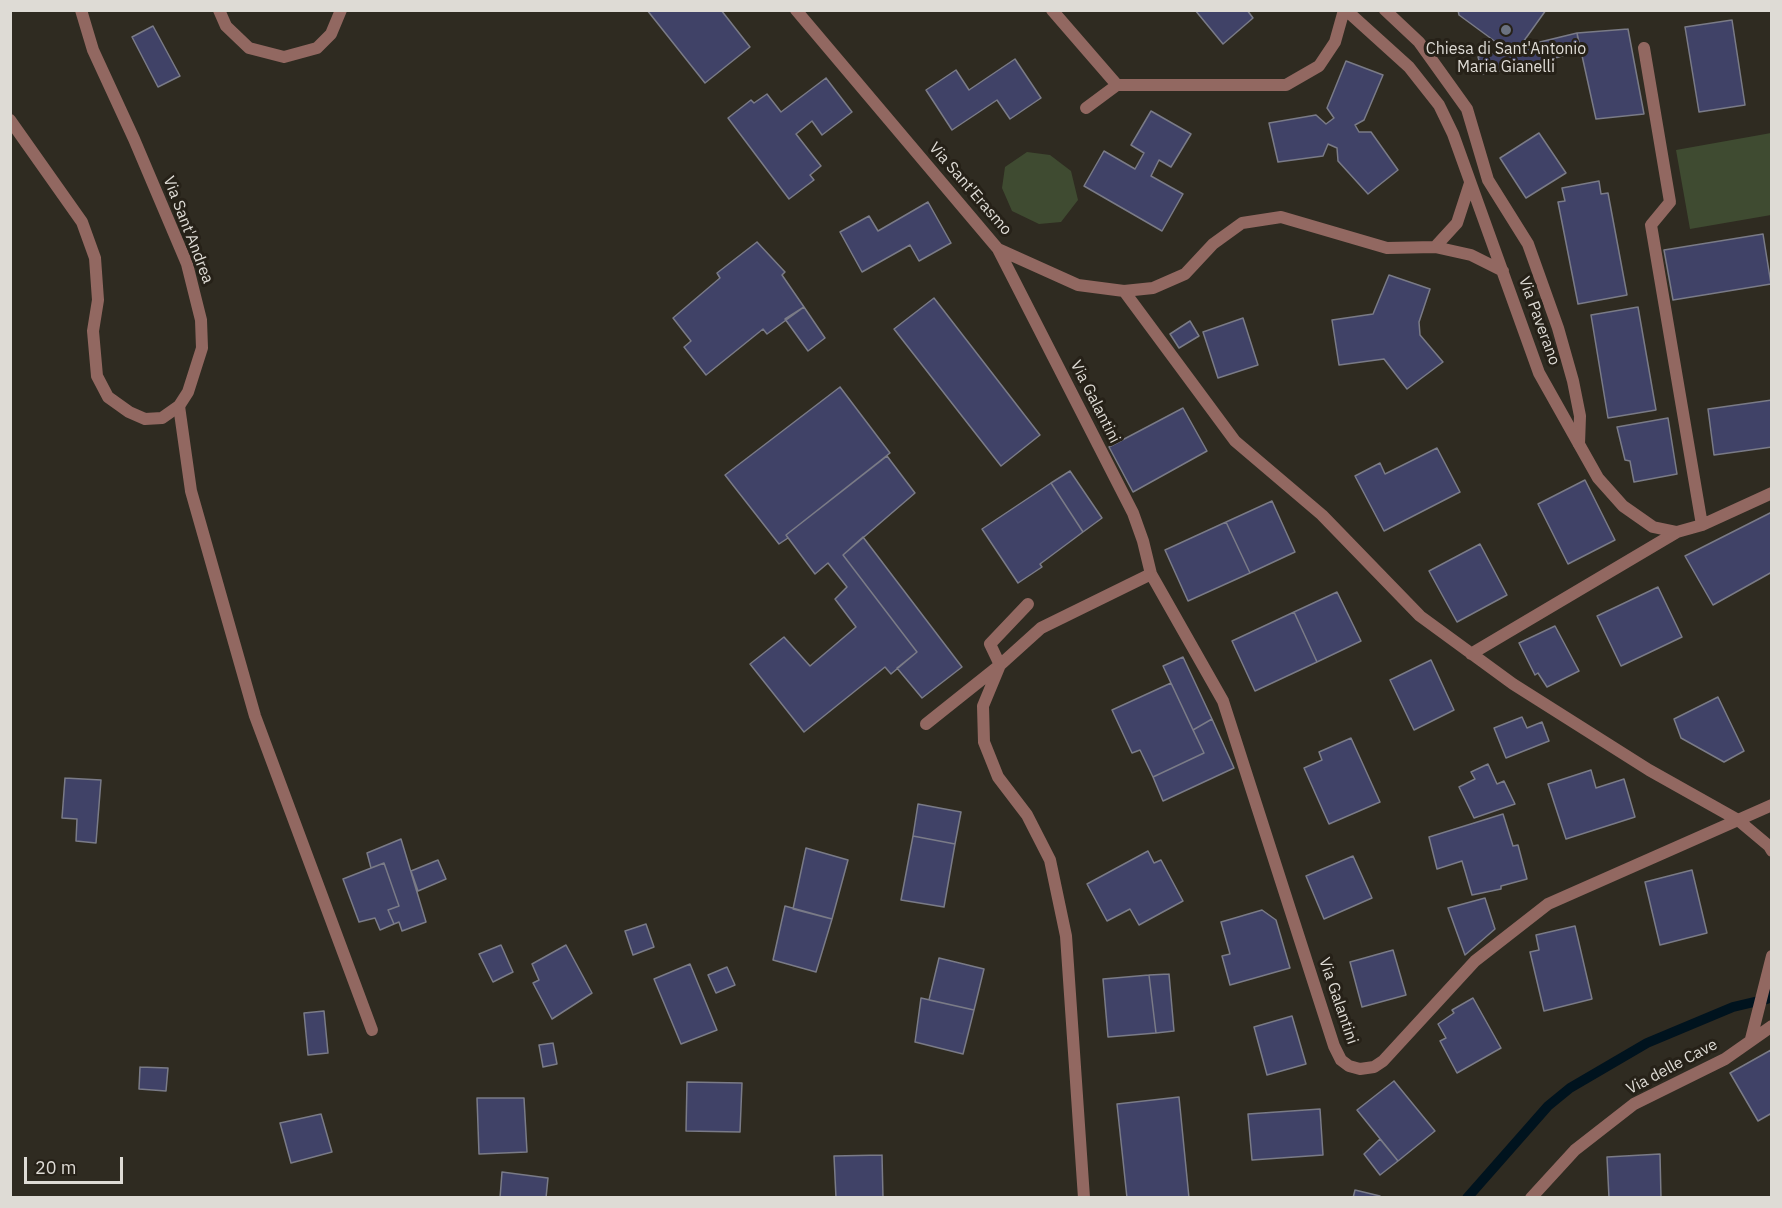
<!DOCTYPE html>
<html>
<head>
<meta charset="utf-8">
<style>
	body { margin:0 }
	#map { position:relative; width:1782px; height:1208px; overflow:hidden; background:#2f2b21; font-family:"IBM Plex Sans",sans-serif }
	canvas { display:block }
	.frame { position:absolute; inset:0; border:12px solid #dedbd5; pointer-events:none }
	.scale { position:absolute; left:24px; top:1157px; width:99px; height:27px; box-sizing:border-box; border:3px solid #dedbd5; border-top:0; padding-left:8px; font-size:18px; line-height:21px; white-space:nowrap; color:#dedbd5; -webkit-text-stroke:4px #262118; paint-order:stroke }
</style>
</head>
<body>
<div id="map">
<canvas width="1782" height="1208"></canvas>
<div class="frame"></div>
<div class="scale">20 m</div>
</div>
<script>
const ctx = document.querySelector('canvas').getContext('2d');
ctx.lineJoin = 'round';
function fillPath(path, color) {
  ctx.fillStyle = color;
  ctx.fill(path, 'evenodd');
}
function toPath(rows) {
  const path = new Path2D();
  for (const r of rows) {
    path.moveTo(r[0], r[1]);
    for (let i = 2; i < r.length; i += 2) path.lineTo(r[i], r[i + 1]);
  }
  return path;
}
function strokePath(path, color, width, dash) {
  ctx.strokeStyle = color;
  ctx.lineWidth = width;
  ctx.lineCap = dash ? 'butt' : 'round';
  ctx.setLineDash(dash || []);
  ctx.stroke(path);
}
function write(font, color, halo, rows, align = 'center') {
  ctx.font = font + ' "IBM Plex Sans",sans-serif';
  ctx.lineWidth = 6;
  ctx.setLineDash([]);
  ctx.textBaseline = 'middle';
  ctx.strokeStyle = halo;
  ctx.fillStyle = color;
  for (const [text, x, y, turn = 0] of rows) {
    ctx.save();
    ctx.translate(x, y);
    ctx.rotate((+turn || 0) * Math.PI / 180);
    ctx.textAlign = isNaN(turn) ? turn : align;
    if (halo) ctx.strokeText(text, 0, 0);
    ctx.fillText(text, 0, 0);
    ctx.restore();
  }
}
fillPath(toPath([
	[1771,133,1771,215,1690,229,1676,150],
	[1027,152,1050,155,1071,171,1078,200,1061,222,1039,224,1012,211,1002,188,1005,167]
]), '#3f4b31');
strokePath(toPath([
	[1467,1198,1548,1106,1570,1088,1647,1043,1733,1007,1767,999,1772,994]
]), '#00131e', 10);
const building = toPath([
	[647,10,721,10,750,47,705,83,647,10],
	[1195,10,1247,10,1253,18,1223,44,1195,10],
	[1458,10,1546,10,1521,45,1504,48,1459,15,1458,10],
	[1732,20,1745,105,1699,112,1685,27,1732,20],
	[153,26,180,76,158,87,132,37,153,26],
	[1628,29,1644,114,1596,119,1577,33,1628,29],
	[1577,33,1580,50,1531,66,1483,74,1478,57,1577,33],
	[1015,59,1041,98,1010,119,997,100,952,130,926,90,956,70,969,90,1015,59],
	[1346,61,1383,75,1364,120,1355,125,1359,132,1371,132,1398,170,1368,194,1338,161,1337,148,1328,144,1323,156,1278,162,1269,123,1316,115,1326,124,1334,118,1327,108,1346,61],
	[826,78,852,112,822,135,812,121,796,134,821,166,810,175,814,180,789,199,728,118,751,100,754,103,767,94,781,112,826,78],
	[1151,111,1191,134,1171,167,1159,160,1151,176,1183,194,1162,231,1084,186,1104,151,1135,169,1144,153,1131,145,1151,111],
	[1539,133,1566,173,1526,198,1500,158,1539,133],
	[1599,181,1601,194,1608,193,1627,295,1578,304,1558,202,1565,201,1562,188,1599,181],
	[928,202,951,243,919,261,910,245,862,272,840,232,869,216,878,231,928,202],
	[1763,234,1771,284,1673,300,1664,250,1763,234],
	[757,242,785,272,782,275,804,307,767,334,763,329,706,375,684,347,691,341,673,318,720,278,717,273,757,242],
	[1389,275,1430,289,1419,322,1420,335,1443,362,1407,389,1384,359,1339,365,1332,320,1373,314,1389,275],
	[934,298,1040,435,1001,466,894,329,934,298],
	[804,307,825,338,808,351,785,319,804,307],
	[1638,307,1656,410,1608,418,1591,315,1638,307],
	[1243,318,1258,365,1218,378,1203,332,1243,318],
	[1190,321,1199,336,1179,348,1170,334,1190,321],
	[840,387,890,453,786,535,788,538,779,544,725,475,840,387],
	[1772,400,1772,447,1714,455,1708,409,1772,400],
	[1183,408,1207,451,1133,492,1109,447,1183,408],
	[1668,418,1677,474,1634,482,1630,461,1625,460,1617,427,1668,418],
	[1437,448,1460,492,1384,531,1355,476,1380,463,1385,474,1437,448],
	[887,456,915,493,843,555,917,652,891,674,885,667,804,732,750,664,784,637,810,666,856,627,835,599,847,587,828,563,815,574,786,535,887,456],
	[1070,471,1102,518,1083,532,1051,483,1070,471],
	[1585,480,1615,540,1568,564,1538,504,1585,480],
	[1051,483,1083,532,1040,564,1042,567,1018,583,982,529,1051,483],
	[1272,501,1295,552,1250,573,1226,522,1272,501],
	[1772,512,1772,572,1713,605,1685,556,1772,512],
	[1226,522,1250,573,1188,601,1165,550,1226,522],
	[863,537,962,667,922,698,897,668,917,652,843,555,863,537],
	[1480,544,1507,595,1457,622,1429,571,1480,544],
	[1658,587,1682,637,1621,666,1597,616,1658,587],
	[1337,592,1361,641,1317,662,1294,612,1337,592],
	[1294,612,1317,662,1255,691,1232,641,1294,612],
	[1555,626,1579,671,1547,687,1538,673,1535,675,1519,643,1555,626],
	[1183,657,1212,719,1193,730,1163,666,1183,657],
	[1431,660,1454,710,1414,730,1390,680,1431,660],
	[1171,683,1204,753,1153,777,1140,750,1132,753,1112,710,1171,683],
	[1718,697,1744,751,1724,762,1681,738,1674,719,1718,697],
	[1522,717,1527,728,1542,722,1549,741,1506,758,1494,728,1522,717],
	[1212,719,1234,768,1163,801,1153,777,1204,753,1193,730,1212,719],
	[1351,738,1380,802,1329,824,1304,768,1322,760,1319,752,1351,738],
	[1488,764,1497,784,1504,781,1515,804,1474,818,1459,787,1475,779,1471,772,1488,764],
	[1591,770,1596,788,1624,779,1635,817,1566,839,1548,784,1591,770],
	[65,778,101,780,96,843,76,841,77,819,62,818,65,778],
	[918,804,961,812,955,844,913,836,918,804],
	[1503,814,1513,846,1518,845,1527,879,1501,886,1501,889,1472,895,1462,861,1437,869,1429,837,1503,814],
	[913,836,955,844,944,907,901,900,913,836],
	[401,839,426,922,402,931,399,922,394,924,388,910,399,906,384,863,371,868,367,853,401,839],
	[806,848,848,860,832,919,793,909,806,848],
	[1148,851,1154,863,1161,860,1183,901,1139,925,1130,909,1107,921,1087,884,1148,851],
	[1353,856,1372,898,1324,919,1306,876,1353,856],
	[438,860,446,879,418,891,411,871,438,860],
	[384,863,399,906,388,910,394,924,380,930,375,918,359,922,343,879,384,863],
	[1692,870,1707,933,1660,945,1645,882,1692,870],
	[1485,898,1495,929,1465,955,1448,908,1485,898],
	[785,906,832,919,816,972,773,960,785,906],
	[1262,910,1276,920,1290,968,1230,985,1222,956,1230,954,1221,922,1262,910],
	[646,924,654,947,633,955,625,931,646,924],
	[1575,926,1592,999,1544,1011,1530,952,1539,950,1536,935,1575,926],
	[501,945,513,972,493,982,479,954,501,945],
	[566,945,592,993,552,1019,533,983,539,980,532,964,566,945],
	[1393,950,1406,995,1362,1007,1350,962,1393,950],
	[939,958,984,969,974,1010,929,1000,939,958],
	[690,964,717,1030,681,1044,654,979,690,964],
	[727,967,735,985,716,993,708,975,727,967],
	[1169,974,1174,1031,1156,1033,1149,975,1169,974],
	[1149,975,1156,1033,1108,1037,1103,979,1149,975],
	[921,998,974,1010,963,1054,915,1042,921,998],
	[1473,998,1501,1048,1457,1073,1440,1041,1446,1038,1438,1024,1454,1013,1452,1010,1473,998],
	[324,1011,328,1053,308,1055,304,1013,324,1011],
	[1292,1016,1306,1064,1267,1075,1254,1027,1292,1016],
	[553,1043,557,1064,543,1067,539,1045,553,1043],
	[1771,1050,1772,1113,1758,1121,1730,1073,1771,1050],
	[140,1067,168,1068,166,1091,139,1089,140,1067],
	[1394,1081,1435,1131,1398,1161,1357,1110,1394,1081],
	[687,1082,742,1083,740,1132,686,1131,687,1082],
	[1179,1097,1189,1198,1127,1198,1117,1104,1179,1097],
	[477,1098,524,1098,527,1152,479,1154,477,1098],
	[1320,1109,1323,1155,1252,1160,1248,1114,1320,1109],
	[321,1114,332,1152,291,1163,280,1123,321,1114],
	[1380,1139,1398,1161,1380,1175,1364,1154,1380,1139],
	[1660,1154,1661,1198,1609,1198,1607,1157,1660,1154],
	[882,1155,883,1198,836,1198,834,1156,882,1155],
	[502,1172,548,1178,546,1198,500,1198,502,1172],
	[1355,1190,1380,1196,1380,1198,1353,1198,1355,1190]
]);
fillPath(building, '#404267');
strokePath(building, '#7a7b87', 1.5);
strokePath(toPath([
	[1385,10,1419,42,1467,109,1488,180,1528,244,1558,328,1573,381,1580,416,1579,444],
	[179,406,191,491,255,716,372,1030]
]), '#926861', 12);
strokePath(toPath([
	[219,10,226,26,249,48,284,57,317,48,331,34,341,10],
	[796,10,998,249,1078,285,1124,291,1153,288,1185,274,1213,244,1242,223,1281,217,1387,248,1435,247,1471,255,1503,271],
	[1052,10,1117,85,1286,85,1319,66,1335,42,1344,10],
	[1346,10,1409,67,1439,105,1453,134,1539,373,1598,478,1623,506,1653,527,1677,532,1702,525,1772,493],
	[1644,48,1670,202,1651,225,1702,525],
	[1086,108,1117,85],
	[10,120,82,222,95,258,98,300,93,331,97,376,108,397,129,412,145,419,162,418,179,406,188,392,202,348,201,320,187,264,134,139,93,50,81,10],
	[1435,247,1457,223,1470,183],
	[998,249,1133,513,1143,541,1151,574,1223,701,1334,1046,1341,1060,1349,1066,1360,1069,1374,1067,1383,1061,1475,961,1548,904,1772,805],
	[1124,291,1235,441,1322,515,1420,616,1513,684,1649,770,1738,820,1769,846,1772,851],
	[1471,654,1677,532],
	[926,724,1000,665,990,644,1028,604],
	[1751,1039,1772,956],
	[1084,1198,1066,936,1050,860,1027,815,998,777,984,742,983,706,1000,665,1041,628,1151,574],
	[1531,1198,1575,1150,1634,1104,1725,1059,1772,1026]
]), '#926861', 12);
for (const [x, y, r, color] of [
	[1506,30,6,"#6b7280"]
]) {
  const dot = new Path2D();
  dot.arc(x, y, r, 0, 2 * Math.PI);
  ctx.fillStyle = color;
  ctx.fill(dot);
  strokePath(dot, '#262118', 2);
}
write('16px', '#dedbd5', '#262118', [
	["Chiesa di Sant'Antonio",1506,49],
	["Maria Gianelli",1506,67]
]);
write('16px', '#dedbd5', '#262118', [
	["Via Sant'Erasmo",970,189,49],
	["Via Sant'Andrea",188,230,69],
	["Via Paverano",1539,321,70],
	["Via Galantini",1095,402,63],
	["Via Galantini",1338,1001,71],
	["Via delle Cave",1672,1067,-28]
]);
</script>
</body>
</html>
